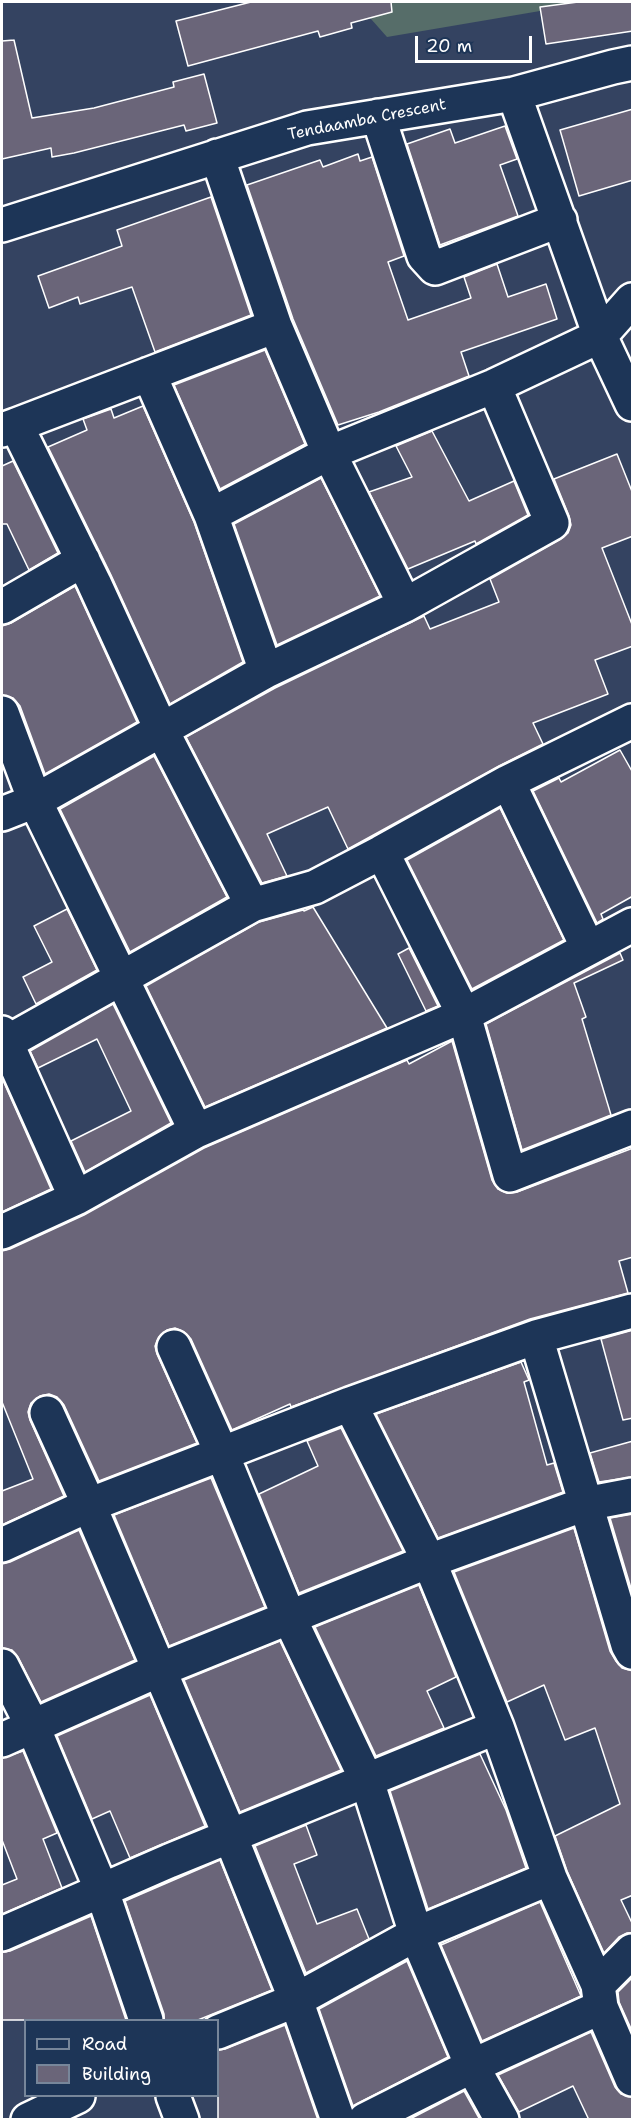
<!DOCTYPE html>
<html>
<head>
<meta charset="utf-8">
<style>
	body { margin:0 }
	#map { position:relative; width:634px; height:2121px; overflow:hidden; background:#344361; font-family:"Shantell Sans",sans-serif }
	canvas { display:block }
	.frame { position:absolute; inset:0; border:3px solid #fff; pointer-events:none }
	.legend { position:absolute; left:24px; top:2019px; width:195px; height:78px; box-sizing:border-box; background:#1d3557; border:2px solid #77869a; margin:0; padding:8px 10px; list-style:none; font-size:18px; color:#fff }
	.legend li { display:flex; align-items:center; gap:12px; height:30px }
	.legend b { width:30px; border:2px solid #77869a }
	.scale { position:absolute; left:415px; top:36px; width:117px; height:27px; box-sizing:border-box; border:3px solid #fff; border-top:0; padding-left:8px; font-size:18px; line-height:21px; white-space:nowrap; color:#fff; -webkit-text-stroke:4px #1d3557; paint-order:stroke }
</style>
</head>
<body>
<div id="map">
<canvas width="634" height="2121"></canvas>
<div class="frame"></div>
<ul class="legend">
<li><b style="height:8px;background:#1d3557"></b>Road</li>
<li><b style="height:16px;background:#6a6579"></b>Building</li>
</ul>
<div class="scale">20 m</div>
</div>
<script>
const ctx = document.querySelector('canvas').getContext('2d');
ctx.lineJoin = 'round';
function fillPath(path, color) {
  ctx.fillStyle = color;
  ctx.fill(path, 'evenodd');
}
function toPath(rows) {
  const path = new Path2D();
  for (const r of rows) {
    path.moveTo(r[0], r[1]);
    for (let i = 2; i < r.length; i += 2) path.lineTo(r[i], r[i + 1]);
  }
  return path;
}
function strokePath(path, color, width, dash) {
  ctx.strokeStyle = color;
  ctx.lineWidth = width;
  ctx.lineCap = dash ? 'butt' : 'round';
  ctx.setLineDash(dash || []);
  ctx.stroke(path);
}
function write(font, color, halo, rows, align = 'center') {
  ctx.font = font + ' "Shantell Sans",sans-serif';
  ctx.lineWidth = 4.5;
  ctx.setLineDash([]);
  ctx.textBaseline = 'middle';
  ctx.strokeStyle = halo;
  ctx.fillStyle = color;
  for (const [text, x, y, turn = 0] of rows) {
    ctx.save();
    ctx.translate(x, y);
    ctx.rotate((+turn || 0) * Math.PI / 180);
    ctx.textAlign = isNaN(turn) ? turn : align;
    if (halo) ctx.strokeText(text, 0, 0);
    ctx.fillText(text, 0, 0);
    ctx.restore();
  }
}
fillPath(toPath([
	[356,2,593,2,387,37]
]), '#566d69');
const building = toPath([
	[251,2,391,2,392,12,351,23,352,28,320,37,318,31,188,66,176,21,251,2],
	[578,2,633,2,633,31,546,44,540,7,578,2],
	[14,40,32,118,94,108,174,87,173,82,204,74,217,123,186,131,184,125,74,153,52,157,51,148,2,159,2,41,14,40],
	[633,109,633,180,579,196,560,130,633,109],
	[505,126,517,159,500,165,518,216,440,245,407,144,450,129,455,143,505,126],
	[358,154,360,161,372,157,404,256,388,262,408,320,471,298,464,277,497,264,508,297,546,284,557,319,461,352,469,376,379,412,338,425,293,319,247,185,320,160,323,167,358,154],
	[211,197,251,315,155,352,132,287,80,304,78,297,49,308,38,276,122,246,117,230,211,197],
	[265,350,305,444,220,489,174,385,265,350],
	[143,406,194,522,243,662,170,704,111,575,48,447,87,430,83,419,111,409,114,418,143,406],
	[432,431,469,501,514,481,528,515,476,544,475,541,408,569,369,492,412,477,396,446,432,431],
	[617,454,633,494,633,536,602,548,633,627,633,646,595,660,608,694,533,723,543,744,499,766,348,849,328,807,267,834,287,876,262,883,186,737,275,688,424,616,430,629,499,602,490,579,561,539,568,533,571,525,569,516,554,479,617,454],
	[13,461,58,553,29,570,7,524,2,524,2,466,13,461],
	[321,478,380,596,277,645,234,524,321,478],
	[75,586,137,722,45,774,20,706,13,698,2,695,2,626,11,623,75,586],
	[620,750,633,773,633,896,601,914,603,919,597,923,533,791,559,778,561,782,620,750],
	[154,756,227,897,130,952,60,809,154,756],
	[500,808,564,940,472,989,407,860,500,808],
	[313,907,387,1028,205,1107,146,986,259,922,303,910,304,911,313,907],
	[67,909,97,970,36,1004,23,977,52,962,34,926,67,909],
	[409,948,438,1006,426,1011,398,954,409,948],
	[620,953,623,960,574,983,586,1017,582,1019,611,1115,522,1150,486,1024,620,953],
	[113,1004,171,1123,85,1172,71,1141,131,1111,97,1039,38,1068,30,1051,113,1004],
	[452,1041,492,1180,498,1189,507,1193,517,1192,633,1148,633,1257,619,1261,628,1293,530,1319,291,1407,290,1404,232,1430,191,1339,184,1332,175,1328,167,1330,159,1337,155,1346,157,1354,197,1443,99,1481,64,1405,57,1397,49,1394,40,1396,31,1403,28,1412,30,1420,64,1496,2,1525,2,1491,33,1479,2,1402,2,1251,10,1249,84,1215,204,1148,407,1060,409,1064,452,1041],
	[2,1078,51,1189,2,1212,2,1078],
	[633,1330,633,1418,623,1420,601,1339,633,1330],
	[521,1362,529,1380,524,1382,547,1465,554,1463,563,1492,438,1538,376,1414,521,1362],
	[341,1428,403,1551,299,1593,259,1494,318,1466,307,1441,341,1428],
	[633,1441,633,1477,599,1482,590,1453,633,1441],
	[211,1478,265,1607,169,1646,114,1515,211,1478],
	[633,1514,633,1595,610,1518,633,1514],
	[574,1528,610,1651,616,1661,622,1668,633,1671,633,1895,621,1900,633,1925,633,1933,627,1933,619,1937,604,1953,567,1871,555,1836,620,1804,595,1728,565,1740,544,1685,507,1702,454,1572,574,1528],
	[79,1530,135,1660,41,1702,18,1657,12,1650,2,1648,2,1564,10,1562,79,1530],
	[419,1585,456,1677,427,1691,444,1728,376,1756,315,1627,419,1585],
	[280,1641,341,1770,240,1812,184,1680,280,1641],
	[150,1695,205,1826,130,1858,110,1811,92,1819,57,1736,150,1695],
	[23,1751,57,1833,43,1839,62,1888,2,1914,2,1885,17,1879,2,1840,2,1758,23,1751],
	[480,1754,506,1810,526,1868,428,1909,390,1791,480,1754],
	[306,1825,317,1855,294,1864,317,1924,357,1909,369,1939,306,1973,255,1846,306,1825],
	[220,1860,272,1990,198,2020,164,2020,164,2014,125,1901,220,1860],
	[540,1902,581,1996,482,2041,441,1945,540,1902],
	[91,1916,126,2020,2,2020,2,1952,10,1951,91,1916],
	[407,1961,448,2057,353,2106,319,2009,407,1961],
	[633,1977,633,2033,619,2002,618,1992,633,1977],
	[285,2025,318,2120,218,2120,218,2050,225,2049,285,2025],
	[591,2032,615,2087,621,2094,633,2097,633,2120,589,2120,573,2086,519,2112,498,2075,591,2032],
	[464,2091,480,2120,408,2120,464,2091]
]);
fillPath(building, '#6a6579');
strokePath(building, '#fff', 1.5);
const minor = toPath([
	[514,94,600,336,632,404],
	[378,116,424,256,435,268,560,220],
	[217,156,275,326,329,453,405,605],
	[2,225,307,128,514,94,613,67,632,63],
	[149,374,211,515],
	[16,425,275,326],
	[2,430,16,425,94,583,161,729,252,905],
	[2,607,83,560],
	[266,671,405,605,552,523,494,386],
	[2,713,35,801,196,1131],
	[508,782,588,948],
	[2,814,35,801,266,671,211,515,329,453,494,386,600,336,632,300],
	[382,852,508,782,632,721],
	[2,1033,76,1198],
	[2,1045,252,905,315,887,382,852,464,1015,510,1175,632,1127],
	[2,1232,76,1198,196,1131,464,1015,632,925],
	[536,1337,632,1311],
	[174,1347,222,1454,289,1617,367,1781,416,1934,472,2066,502,2120],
	[350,1404,429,1561,497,1727,550,1878,598,1985],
	[47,1413,89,1505,231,1838,296,2000,338,2120],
	[2,1545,89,1505,350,1404,536,1337,628,1645,632,1652],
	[2,1666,33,1727,102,1891,146,2020],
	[2,1740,159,1670,429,1561,585,1504,632,1495],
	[2,1934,169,1861,497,1727],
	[601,2007,632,2079],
	[218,2032,296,2000,416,1934,550,1878],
	[173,2096,182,2120],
	[28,2120,78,2096],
	[365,2120,472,2066,601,2007,598,1985,632,1951]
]);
strokePath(minor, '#fff', 38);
strokePath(minor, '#1d3557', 33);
write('16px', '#fff', '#1d3557', [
	["Tendaamba Crescent",367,120,-11]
]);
</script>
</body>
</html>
